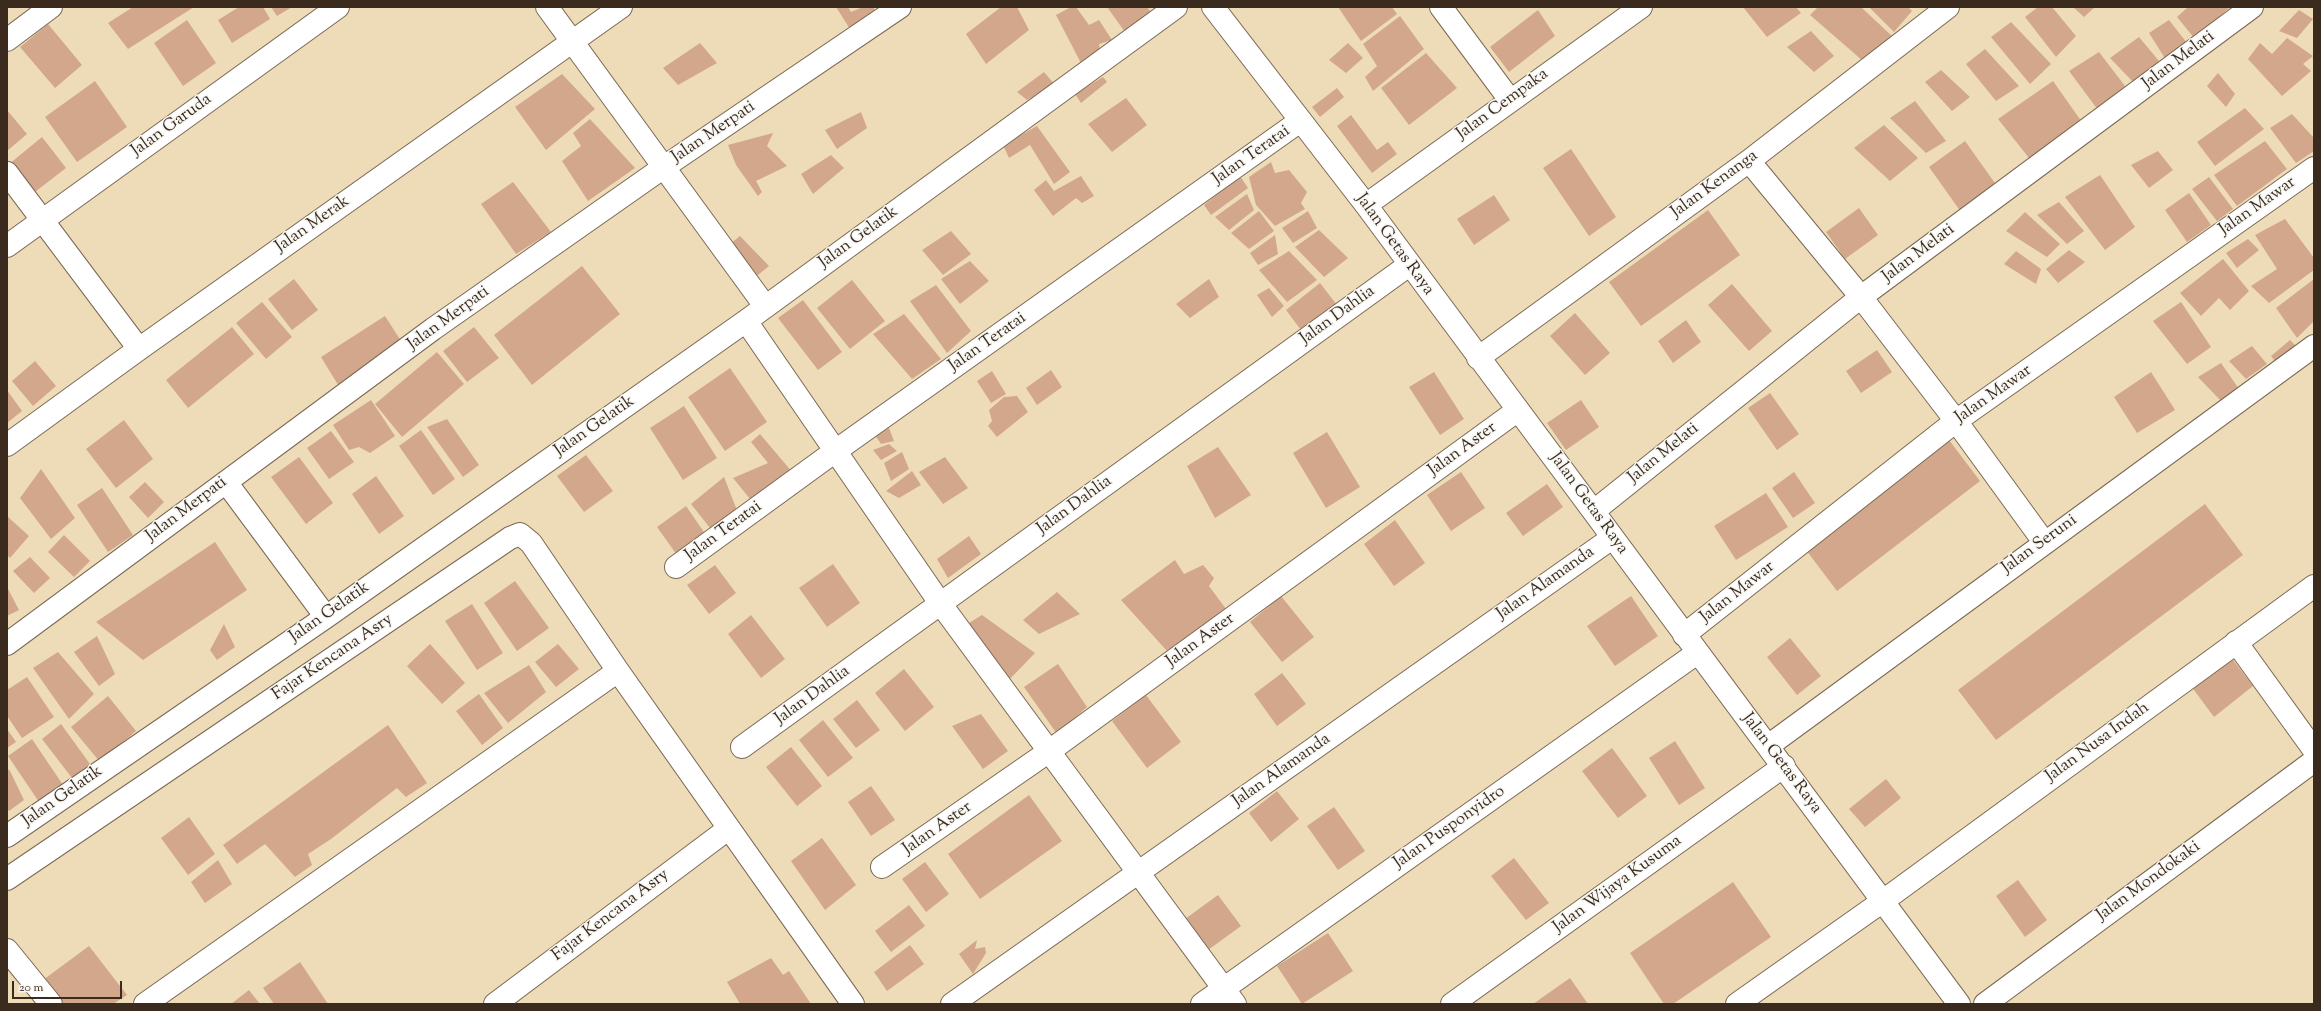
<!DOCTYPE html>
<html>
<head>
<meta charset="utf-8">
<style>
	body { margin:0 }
	#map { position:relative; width:2321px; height:1011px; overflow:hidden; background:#eedcb9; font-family:"Sorts Mill Goudy",serif }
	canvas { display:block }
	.frame { position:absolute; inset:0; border:8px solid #3b2a1e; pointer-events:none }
	.scale { position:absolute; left:12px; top:981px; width:110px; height:18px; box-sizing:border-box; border:2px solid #3b2a1e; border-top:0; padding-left:5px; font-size:12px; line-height:14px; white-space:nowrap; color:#3b2a1e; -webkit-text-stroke:3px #f6f6f2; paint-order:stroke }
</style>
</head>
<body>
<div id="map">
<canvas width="2321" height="1011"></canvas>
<div class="frame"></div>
<div class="scale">20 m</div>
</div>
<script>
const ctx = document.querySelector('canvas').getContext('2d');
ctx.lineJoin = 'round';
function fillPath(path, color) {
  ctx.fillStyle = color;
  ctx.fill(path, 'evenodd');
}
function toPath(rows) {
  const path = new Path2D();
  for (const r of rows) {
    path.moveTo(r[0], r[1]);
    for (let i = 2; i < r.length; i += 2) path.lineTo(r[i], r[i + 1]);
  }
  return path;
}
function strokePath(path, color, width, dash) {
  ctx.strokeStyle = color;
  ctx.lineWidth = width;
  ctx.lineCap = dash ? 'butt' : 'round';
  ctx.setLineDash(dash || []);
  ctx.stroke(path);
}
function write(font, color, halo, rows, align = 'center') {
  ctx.font = font + ' "Sorts Mill Goudy",serif';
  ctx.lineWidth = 3;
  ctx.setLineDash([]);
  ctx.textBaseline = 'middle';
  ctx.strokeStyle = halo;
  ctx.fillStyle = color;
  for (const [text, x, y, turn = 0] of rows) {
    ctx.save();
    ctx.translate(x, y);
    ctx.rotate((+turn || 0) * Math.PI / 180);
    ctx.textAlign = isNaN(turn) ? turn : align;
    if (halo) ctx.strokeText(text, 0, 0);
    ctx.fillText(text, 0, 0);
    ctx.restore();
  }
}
fillPath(toPath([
	[133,7,194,7,128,49,108,23],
	[239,7,263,7,270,19,232,43,218,20],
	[271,7,292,7,277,16],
	[836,7,848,7,851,12,863,7,873,7,877,13,850,29],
	[1001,7,1017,7,1029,30,986,64,966,34],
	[1071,7,1076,7,1089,25,1099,20,1112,40,1099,44,1101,59,1083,67,1056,15],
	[1107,7,1147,7,1151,12,1125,32],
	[1338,7,1392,7,1397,14,1361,41],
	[1743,7,1796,7,1801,13,1767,37],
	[1818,7,1861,7,1893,37,1863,61,1810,15],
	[1869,7,1908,7,1912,11,1894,32],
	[2038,7,2052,7,2076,36,2056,57,2025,17],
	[2073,7,2095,7,2084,17],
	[2188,7,2230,7,2195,39,2177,17],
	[1538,10,1555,36,1509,72,1490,47],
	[2299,10,2313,19,2297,38,2279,31],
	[1400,16,1424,49,1373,91,1365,77,1377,66,1363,44],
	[187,20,216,63,183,86,154,43],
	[2169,20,2187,43,2166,60,2149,33],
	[2011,22,2051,64,2030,84,1991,37],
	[48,24,82,65,55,88,20,47],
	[1811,31,1834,56,1814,72,1787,47],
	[2139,37,2159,61,2135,84,2110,58],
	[2287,38,2313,56,2303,64,2311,71,2282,96,2248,59,2260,43,2272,54],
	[700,43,717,63,678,85,663,68],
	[1348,43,1363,58,1346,73,1329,60],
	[1985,49,2019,86,1996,101,1966,64],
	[2099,52,2125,86,2098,110,2069,71],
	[1426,53,1457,88,1409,125,1381,88],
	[1941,70,1970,97,1952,111,1925,82],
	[1044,72,1055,85,1027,100,1017,92],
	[2218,73,2235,94,2226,107,2207,86],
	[562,74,595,109,546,150,515,107],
	[1103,77,1107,82,1081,103,1075,94],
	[95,81,127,127,77,162,45,117],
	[2053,81,2084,125,2033,163,1998,119],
	[1337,88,1344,97,1320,117,1312,107],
	[1126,98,1147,125,1112,152,1088,124],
	[1915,101,1946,141,1926,153,1890,118],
	[2245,108,2264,129,2215,166,2197,142],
	[7,110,27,134,7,151],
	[861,112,867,128,837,149,825,130],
	[2292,114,2314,138,2314,151,2296,163,2270,128],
	[1351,115,1377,150,1388,142,1397,154,1372,173,1337,126],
	[590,119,635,168,588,201,562,161,581,146,573,133],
	[1884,125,1918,158,1890,181,1854,148],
	[1037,126,1070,172,1054,184,1030,145,1009,158,1003,145],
	[773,133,767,146,787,166,756,181,762,192,758,196,736,165,728,145],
	[42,137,66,168,31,195,8,165],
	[1965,141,1997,186,1961,212,1929,167],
	[2265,141,2287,169,2237,206,2214,175],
	[1571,149,1616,217,1589,236,1543,168],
	[2158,151,2173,170,2149,188,2131,165],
	[831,155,844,168,813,194,801,174],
	[1271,162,1275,173,1289,170,1307,192,1301,203,1305,209,1275,226,1256,205,1249,177],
	[2100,175,2135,227,2105,250,2065,197],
	[1081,176,1094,196,1082,203,1076,198,1053,216,1034,190,1046,180,1054,191],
	[1240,176,1248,188,1211,215,1204,205],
	[2209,177,2233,209,2217,221,2192,189],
	[513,182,551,232,516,254,481,204],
	[2189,193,2211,225,2187,242,2165,210],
	[1247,194,1254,210,1229,230,1215,217],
	[1494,195,1510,220,1474,245,1457,219],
	[2059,202,2084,231,2067,244,2037,215],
	[1859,208,1878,235,1845,259,1826,232],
	[1708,210,1740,255,1641,326,1609,282],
	[1259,211,1274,231,1249,249,1231,233],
	[1308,211,1317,228,1293,243,1282,228],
	[2025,212,2060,244,2047,257,2006,231],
	[2285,219,2314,258,2314,270,2269,303,2251,286,2277,269,2255,235],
	[1319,230,1348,258,1324,277,1295,247],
	[951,231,971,254,943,275,922,250],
	[1275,235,1278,254,1258,265,1250,253],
	[740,236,769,266,753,279,725,248],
	[2248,239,2259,250,2237,268,2226,253],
	[2069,250,2085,262,2058,283,2046,269],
	[1289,251,1317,280,1287,302,1259,270],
	[2016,251,2041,269,2036,284,2004,264],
	[2223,259,2249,291,2230,310,2219,298,2201,316,2180,293],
	[970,261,989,281,960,304,941,279],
	[582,266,620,314,532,385,494,335],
	[294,279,318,310,292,330,268,299],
	[1209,279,1219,297,1190,318,1176,304],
	[2314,279,2314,321,2297,338,2276,308],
	[852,280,885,321,850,349,817,308],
	[1320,283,1337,305,1301,330,1286,310],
	[1732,284,1772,331,1749,351,1708,305],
	[936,285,971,331,947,353,910,301],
	[1269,288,1284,306,1272,317,1257,295],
	[803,300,842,352,818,370,778,318],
	[262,302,292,337,266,359,236,323],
	[2181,302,2211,347,2187,364,2153,321],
	[1575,313,1610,353,1585,375,1550,336],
	[904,314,941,359,912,379,873,334],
	[385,316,405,347,340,388,321,357],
	[1686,320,1701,342,1673,363,1658,341],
	[232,327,254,354,188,408,166,380],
	[474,327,499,358,467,382,443,351],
	[2290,340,2297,347,2277,364,2271,356],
	[2252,346,2267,364,2246,379,2229,361],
	[1877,350,1892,372,1861,393,1846,371],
	[437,352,464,384,402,437,375,404],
	[35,361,56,386,33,406,12,381],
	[2221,363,2239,389,2221,401,2198,377],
	[730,368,767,422,725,451,688,397],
	[1051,370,1062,387,1037,405,1026,388],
	[992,371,1006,394,991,403,977,381],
	[1434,372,1464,419,1440,435,1409,387],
	[2151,372,2175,410,2137,433,2114,397],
	[7,390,22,411,7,423],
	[1770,393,1799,434,1777,450,1748,408],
	[1017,396,1028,412,997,437,988,426,992,421,989,410,1004,397],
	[371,400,395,436,370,453,359,447,349,450,333,425],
	[1581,400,1599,427,1566,450,1547,423],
	[684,406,717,458,683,480,650,428],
	[447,419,479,465,463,477,427,427],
	[124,420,153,459,116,488,86,449],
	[889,428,894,441,881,444,875,435],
	[421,430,455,479,433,495,399,446],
	[331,431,354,462,329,479,307,448],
	[1327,432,1360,487,1326,508,1293,453],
	[760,434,793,473,755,505,733,478,768,463,751,442],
	[1946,436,1980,481,1837,591,1803,546],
	[889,444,897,451,881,460,873,450],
	[1218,447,1251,495,1215,518,1187,466],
	[902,452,909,469,891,481,884,463],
	[586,455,613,491,584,512,557,476],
	[299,457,333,503,306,524,271,477],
	[945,457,968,488,943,504,919,472],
	[41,469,75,518,51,539,20,498],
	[912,471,921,485,899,498,886,491],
	[1461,472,1485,508,1451,531,1427,495],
	[1794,472,1815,503,1793,518,1772,488],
	[376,476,404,516,379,534,352,494],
	[724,477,738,513,714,533,691,504],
	[145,482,164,502,148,518,129,497],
	[1547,484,1563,507,1523,536,1506,513],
	[102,488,133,535,108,552,77,505],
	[1766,493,1788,527,1736,560,1714,526],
	[2205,504,2243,555,1996,740,1958,690],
	[686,506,706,535,677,555,657,527],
	[7,516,29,536,10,558,7,555],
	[1395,520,1425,563,1394,586,1364,544],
	[64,535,90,561,74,577,48,552],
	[969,536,981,554,948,578,937,559],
	[215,542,247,590,143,660,96,622],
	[30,557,50,578,34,593,13,571],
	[1175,560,1184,574,1203,565,1214,578,1209,586,1226,609,1167,651,1121,600],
	[833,564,860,603,827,627,799,588],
	[715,565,736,593,709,614,687,585],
	[515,581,549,628,517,651,484,603],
	[7,587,19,610,7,616],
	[1057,592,1080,614,1039,634,1023,620],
	[1281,596,1314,637,1282,662,1250,622],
	[1631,596,1658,636,1615,666,1587,626],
	[472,604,503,653,477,670,445,621],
	[751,615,785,659,761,678,728,634],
	[982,615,1035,653,1008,681,969,623],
	[224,624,235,647,217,660,210,650],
	[97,636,115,674,99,686,74,652],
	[1790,638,1821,676,1797,695,1767,657],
	[430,644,465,683,442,704,407,666],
	[558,644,579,669,556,687,535,662],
	[58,652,94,694,69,719,33,668],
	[2230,656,2253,686,2214,717,2191,686],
	[1058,664,1087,707,1057,734,1024,687],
	[529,665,546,692,508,723,484,693],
	[904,669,934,707,905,731,875,693],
	[1282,673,1306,704,1277,726,1254,694],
	[27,677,54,717,22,738,7,716,7,690],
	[479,694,503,728,482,745,456,711],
	[1146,695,1181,742,1147,768,1112,721],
	[108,696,136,731,100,762,71,727],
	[857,700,880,730,856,748,833,719],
	[981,714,1008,751,983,769,952,726],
	[823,720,853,758,828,777,799,740],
	[61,724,90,764,72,778,42,739],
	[388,725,427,783,406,797,397,788,331,839,308,854,312,865,295,877,265,844,237,864,223,845],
	[7,729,16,742,7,748],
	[32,739,63,785,39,802,8,756],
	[1675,741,1705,788,1679,805,1649,758],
	[791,747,822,786,797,806,766,767],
	[1612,748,1647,796,1618,818,1582,771],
	[9,769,24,800,9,811,7,809,7,772],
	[1886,779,1901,798,1865,827,1849,809],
	[871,786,895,820,871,836,848,802],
	[1277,791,1299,819,1271,842,1249,813],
	[1029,795,1062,841,980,899,948,854],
	[1334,807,1365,851,1338,870,1307,826],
	[189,817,215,854,188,875,161,838],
	[822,838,856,885,825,910,791,861],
	[1514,858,1549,903,1526,920,1491,876],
	[218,860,232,884,205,903,191,882],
	[925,862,949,894,926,912,902,879],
	[2018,880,2047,920,2025,937,1996,896],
	[1733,882,1771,937,1673,1004,1664,1004,1630,953],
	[1218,895,1241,926,1208,950,1185,919],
	[909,905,925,926,891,952,875,931],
	[1328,933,1353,971,1302,1004,1277,966],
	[977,940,975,949,985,947,986,953,973,974,959,954],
	[910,945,924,964,887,991,874,972],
	[89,946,127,995,113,1004,62,1004,43,980],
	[771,958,783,975,789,971,811,1004,740,1004,727,982],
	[300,962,328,1004,274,1004,263,988],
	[1570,978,1588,1004,1533,1004],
	[249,990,260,1004,231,1004]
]), '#d3a78b');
const minor = toPath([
	[547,7,765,306],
	[1213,7,1366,205,1959,1004],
	[1441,7,1510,100],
	[7,40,51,7],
	[1749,161,1861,297,1956,421,2044,542],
	[7,173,139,349],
	[1366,205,1641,7],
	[7,246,338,7],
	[746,321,940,603,1235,1004],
	[1478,358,1749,161,1948,7],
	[7,445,139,349,621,7],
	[226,482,326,617],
	[1594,511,1861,297,2252,7],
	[676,567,834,452,1300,121],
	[1684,635,1956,421,2314,168],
	[2236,642,2314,750],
	[7,644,433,329,664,167,900,7],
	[1768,746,2314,346],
	[742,747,1409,265],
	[7,836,326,617,746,321,1176,7],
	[882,867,1048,752,1518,410],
	[7,879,510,538,520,534,531,543,618,671,853,1004],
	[7,950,51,1004],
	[145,1004,618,671],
	[495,1004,728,829],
	[952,1004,1612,538],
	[1202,1004,1697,653],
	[1452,1004,1784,766],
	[1737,1004,1883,901,2314,586],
	[1985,1004,2314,761]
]);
strokePath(minor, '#7a6854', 24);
strokePath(minor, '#fff', 22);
write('17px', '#3b2a1e', '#f6f6f2', [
	["Jalan Melati",2179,61,-37],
	["Jalan Cempaka",1503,105,-36],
	["Jalan Garuda",172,126,-36],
	["Jalan Merpati",714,133,-34],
	["Jalan Teratai",1252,156,-35],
	["Jalan Kenanga",1715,185,-36],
	["Jalan Mawar",2258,207,-35],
	["Jalan Merak",313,225,-35],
	["Jalan Gelatik",859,238,-36],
	["Jalan Getas Raya",1394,245,54],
	["Jalan Melati",1919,254,-37],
	["Jalan Dahlia",1338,316,-36],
	["Jalan Merpati",449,319,-36],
	["Jalan Teratai",988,343,-35],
	["Jalan Mawar",1994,395,-35],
	["Jalan Gelatik",595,427,-35],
	["Jalan Aster",1463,450,-36],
	["Jalan Melati",1664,454,-39],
	["Jalan Getas Raya",1588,504,54],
	["Jalan Dahlia",1075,506,-36],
	["Jalan Merpati",187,510,-37],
	["Jalan Teratai",724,532,-36],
	["Jalan Seruni",2040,545,-36],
	["Jalan Alamanda",1546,584,-35],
	["Jalan Mawar",1738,593,-38],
	["Jalan Gelatik",330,613,-35],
	["Jalan Aster",1201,641,-36],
	["Fajar Kencana Asry",333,658,-34],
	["Jalan Dahlia",813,696,-36],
	["Jalan Nusa Indah",2098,743,-36],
	["Jalan Getas Raya",1781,764,53],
	["Jalan Alamanda",1282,771,-35],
	["Jalan Gelatik",63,797,-35],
	["Jalan Pusponyidro",1450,828,-35],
	["Jalan Aster",938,829,-35],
	["Jalan Mondokaki",2149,882,-36],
	["Jalan Wijaya Kusuma",1618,885,-36],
	["Fajar Kencana Asry",611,916,-37]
]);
</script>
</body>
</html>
